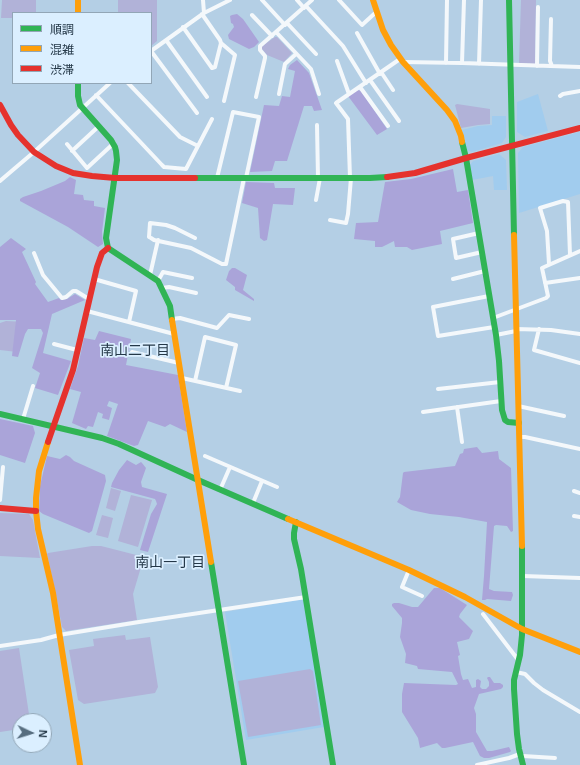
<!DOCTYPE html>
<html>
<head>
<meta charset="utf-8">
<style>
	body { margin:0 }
	#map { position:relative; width:580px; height:765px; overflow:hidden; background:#b4cfe5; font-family:Helvetica,"Noto Sans JP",sans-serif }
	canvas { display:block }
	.legend { position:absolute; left:12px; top:12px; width:140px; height:72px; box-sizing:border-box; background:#dbefff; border:1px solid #92a6b6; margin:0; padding:5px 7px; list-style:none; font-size:12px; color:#243848 }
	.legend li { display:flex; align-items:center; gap:8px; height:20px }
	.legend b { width:20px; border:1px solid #92a6b6 }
	.north { position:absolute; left:12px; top:713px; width:40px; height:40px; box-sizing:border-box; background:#dbefff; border:1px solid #92a6b6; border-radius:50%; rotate:94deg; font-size:11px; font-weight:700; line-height:16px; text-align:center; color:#243848 }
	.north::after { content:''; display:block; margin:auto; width:14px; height:18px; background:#566d7f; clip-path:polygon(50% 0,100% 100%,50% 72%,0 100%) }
</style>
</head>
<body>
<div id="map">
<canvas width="580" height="765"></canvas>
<ul class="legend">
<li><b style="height:5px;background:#30b455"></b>順調</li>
<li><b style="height:5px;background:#ff9f0a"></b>混雑</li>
<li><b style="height:5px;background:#e5322d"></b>渋滞</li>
</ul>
<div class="north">N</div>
</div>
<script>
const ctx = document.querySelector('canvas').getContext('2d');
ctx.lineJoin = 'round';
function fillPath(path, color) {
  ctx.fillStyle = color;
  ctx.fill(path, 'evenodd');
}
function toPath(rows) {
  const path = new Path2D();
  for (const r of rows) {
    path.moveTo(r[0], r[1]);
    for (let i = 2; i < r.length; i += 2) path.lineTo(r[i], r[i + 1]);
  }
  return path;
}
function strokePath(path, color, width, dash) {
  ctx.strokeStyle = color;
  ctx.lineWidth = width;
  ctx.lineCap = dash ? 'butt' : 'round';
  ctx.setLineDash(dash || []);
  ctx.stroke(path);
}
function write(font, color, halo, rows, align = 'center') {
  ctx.font = font + ' Helvetica,"Noto Sans JP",sans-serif';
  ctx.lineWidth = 3.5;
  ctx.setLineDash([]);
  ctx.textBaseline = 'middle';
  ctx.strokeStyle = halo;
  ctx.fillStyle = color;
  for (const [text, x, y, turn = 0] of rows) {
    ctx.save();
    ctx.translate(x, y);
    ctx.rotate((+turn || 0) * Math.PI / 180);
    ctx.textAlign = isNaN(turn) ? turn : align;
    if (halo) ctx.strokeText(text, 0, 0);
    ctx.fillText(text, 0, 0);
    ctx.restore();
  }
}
fillPath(toPath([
	[538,94,548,131,525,137,517,132,517,102],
	[492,116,506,116,506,137,502,143,472,152,467,150,462,130,478,126,492,125],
	[580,132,580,194,519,213,518,153,523,147],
	[499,154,506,160,507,190,494,190,493,176,472,180,469,166,473,161],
	[304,599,324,727,246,740,225,612]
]), '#a1ccee');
fillPath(toPath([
	[2,0,36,0,36,13,13,13,13,18,1,18],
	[118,0,157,0,157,41,151,46,151,13,118,13],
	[521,0,536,0,535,64,519,63],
	[275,37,277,37,292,53,284,62,267,55,262,49,262,46],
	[457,104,490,109,490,124,478,125,461,128,455,105],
	[6,321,25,322,17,352,0,350,0,323],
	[111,488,121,491,115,511,106,508],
	[131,495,152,500,138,547,118,541],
	[0,513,29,514,33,520,40,558,0,556],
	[102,515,113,518,108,538,96,535],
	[92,546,101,546,109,548,144,557,133,594,137,620,66,631,62,627,56,595,47,554,48,553],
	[125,635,126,640,150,637,158,687,155,693,84,704,78,700,69,650,94,646,93,639],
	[19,648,30,721,20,721,20,729,0,732,0,651],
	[310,669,313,671,321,725,248,737,238,681]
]), '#b1b2d8');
fillPath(toPath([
	[237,14,243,19,259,42,254,47,249,49,229,39,228,35,234,27,233,24,231,23,230,16,232,15],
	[297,60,309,73,322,110,314,111,312,106,304,106,287,161,275,161,272,171,250,172,264,105,279,106,282,96,290,97,295,71,288,69,290,65],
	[358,90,361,91,387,129,377,135,348,96],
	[453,169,457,192,468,190,473,223,440,231,442,244,412,250,407,247,395,247,394,241,382,247,375,247,375,241,354,239,356,223,378,222,385,182,411,179],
	[70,177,76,180,74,194,83,195,84,200,94,201,94,206,105,208,102,232,103,244,98,247,68,227,20,201,20,199,23,197,41,191,65,181],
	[246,182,274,183,275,188,295,188,293,205,273,204,267,240,264,241,260,238,258,208,242,203],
	[11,238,26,249,22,252,36,282,35,284,48,302,59,298,61,300,67,299,75,294,85,300,52,314,43,353,71,361,58,395,35,388,40,373,32,368,43,333,41,329,28,329,25,334,18,357,12,356,16,320,0,320,0,247],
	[232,268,235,268,247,275,243,290,254,299,254,301,235,290,235,287,226,280,229,271],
	[99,331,131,339,126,365,178,375,187,432,170,424,165,427,148,421,138,445,134,446,107,436,118,404,109,401,107,406,112,408,109,420,102,418,103,414,98,412,93,427,88,426,86,429,72,423,81,392,70,389,78,366,84,338,95,340],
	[0,419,33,426,35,433,25,463,0,455],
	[477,447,482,453,498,451,499,459,511,468,513,531,511,532,507,526,496,525,494,526,489,589,494,591,512,592,513,595,511,601,487,599,485,600,482,600,484,576,487,522,459,517,430,514,411,510,397,502,400,497,403,473,404,472,455,466,460,454,463,453,464,449],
	[66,455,70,457,74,461,105,475,106,481,92,531,89,533,43,514,39,511,40,486,47,456,60,459],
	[127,460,136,465,141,462,142,463,146,468,141,482,142,487,167,494,148,552,140,550,151,514,157,504,156,501,155,499,111,487,112,483,119,470],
	[434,588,440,588,467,605,460,614,459,617,473,631,469,639,457,642,460,655,458,656,461,674,463,680,468,679,472,688,476,687,476,680,478,679,481,681,480,687,482,689,486,689,489,686,489,682,487,678,488,677,490,677,494,683,500,683,503,685,503,687,501,689,479,694,474,708,476,714,476,732,487,751,492,751,509,747,511,751,510,752,489,758,484,758,480,756,473,742,445,748,442,748,437,743,420,748,418,738,402,712,402,694,404,683,456,685,458,684,452,672,418,669,417,666,405,663,406,654,400,637,402,623,402,618,392,606,392,604,394,603,399,603,412,607,418,607]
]), '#aaa4d9');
strokePath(toPath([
	[203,0,204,13],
	[262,0,285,25],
	[297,0,304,8],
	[339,0,362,25,374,14,378,13],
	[306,6,343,46,366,83],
	[252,15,272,36],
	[551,19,550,61,552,66],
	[287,23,316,54],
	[183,27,212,68,215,67,221,43,220,40,202,14],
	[276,32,311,69,319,94],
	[357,33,380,74],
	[166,40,207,97],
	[221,43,235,55,224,101],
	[151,51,204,13,230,0],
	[151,51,197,113],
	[337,61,349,94],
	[403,62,462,63,580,67],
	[446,63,447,0],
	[462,63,464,0],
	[479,64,481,0],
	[537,66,538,7],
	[381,72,393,90],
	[370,80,399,121],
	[128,83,180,137,198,146],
	[360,87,388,126],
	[279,94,285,64,296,54],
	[96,95,162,165,164,167,186,169,212,119],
	[560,96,563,94,580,91],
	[256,97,265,58,265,56,260,50,260,46,312,0],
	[317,125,318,178],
	[67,144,87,168,114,143],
	[72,151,99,126],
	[217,178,233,112,259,117,246,178],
	[350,178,348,119,336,103,400,59],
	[0,181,34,152,110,83],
	[316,200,320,178],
	[330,220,346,223,348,214,351,178],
	[479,233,453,239,456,258,482,252],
	[195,238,175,228,166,225,150,223,149,237,151,238,154,240,191,248,222,264,226,264,234,226,244,178],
	[34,253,43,275,62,298,66,297,73,291,76,291,89,299],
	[549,264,547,231,540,208,563,201,568,202,570,255],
	[150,275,158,240],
	[94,279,136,291,129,322],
	[453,279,485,271],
	[158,281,163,272,192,278],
	[545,283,580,278],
	[162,288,169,287,196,293],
	[489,296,433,307,438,336,494,327],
	[87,311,174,334],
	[493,318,546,298,548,296,542,268,580,251],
	[172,319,180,318,217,328,229,315,249,319],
	[516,329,551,330,580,334],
	[539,329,534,350,580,363],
	[496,335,516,331],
	[54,344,77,350],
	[132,352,179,363],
	[182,378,240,391],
	[195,381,205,337,236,345,226,388],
	[438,389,500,382],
	[518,406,564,416],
	[457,407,462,442],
	[423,412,501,401],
	[23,419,33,386],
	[519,437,525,437,580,449],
	[205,456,277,487],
	[220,490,230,467],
	[574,491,580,493],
	[0,500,3,467],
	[253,503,262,481],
	[574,516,580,517],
	[409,570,402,587,422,596],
	[523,576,580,578],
	[483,614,519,661],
	[0,646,41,640,59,635,139,622,306,597],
	[516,672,525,674,534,683,543,690,580,712],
	[520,756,523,756,555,758],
	[477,765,509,758,520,754]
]), '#f4f8fb', 4);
strokePath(toPath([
	[509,0,514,235],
	[78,83,78,96,80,105,111,140,115,147,116,151,117,160,106,238,108,248,158,281,170,306,172,320],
	[462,142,466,158,496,335,499,361,502,410,505,420,508,422,519,423],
	[195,178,370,178,387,177],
	[0,414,102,438,119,444,198,480,288,519],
	[296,522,294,533,294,539,301,569,333,765],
	[522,546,522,635,520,655,514,680,514,689,517,734,519,749,523,765],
	[211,562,244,765]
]), '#30b455', 6);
strokePath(toPath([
	[78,0,78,13],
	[373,0,383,30,391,45,403,62,447,110,455,121,461,136,462,142],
	[514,235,522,546],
	[172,320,211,562],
	[48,442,39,471,36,498,36,511,38,529,53,593,80,765],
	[288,519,409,570,465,597,522,629,580,652]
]), '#ff9f0a', 6);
strokePath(toPath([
	[0,105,11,125,18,135,34,152,56,166,73,173,92,176,115,178,195,178],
	[387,177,415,173,466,158,580,128],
	[48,442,73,370,97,267,102,253,108,248],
	[0,508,36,511]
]), '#e5322d', 6);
write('14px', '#243848', '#dbefff', [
	["南山二丁目",135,351],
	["南山一丁目",170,563]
]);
</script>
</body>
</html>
